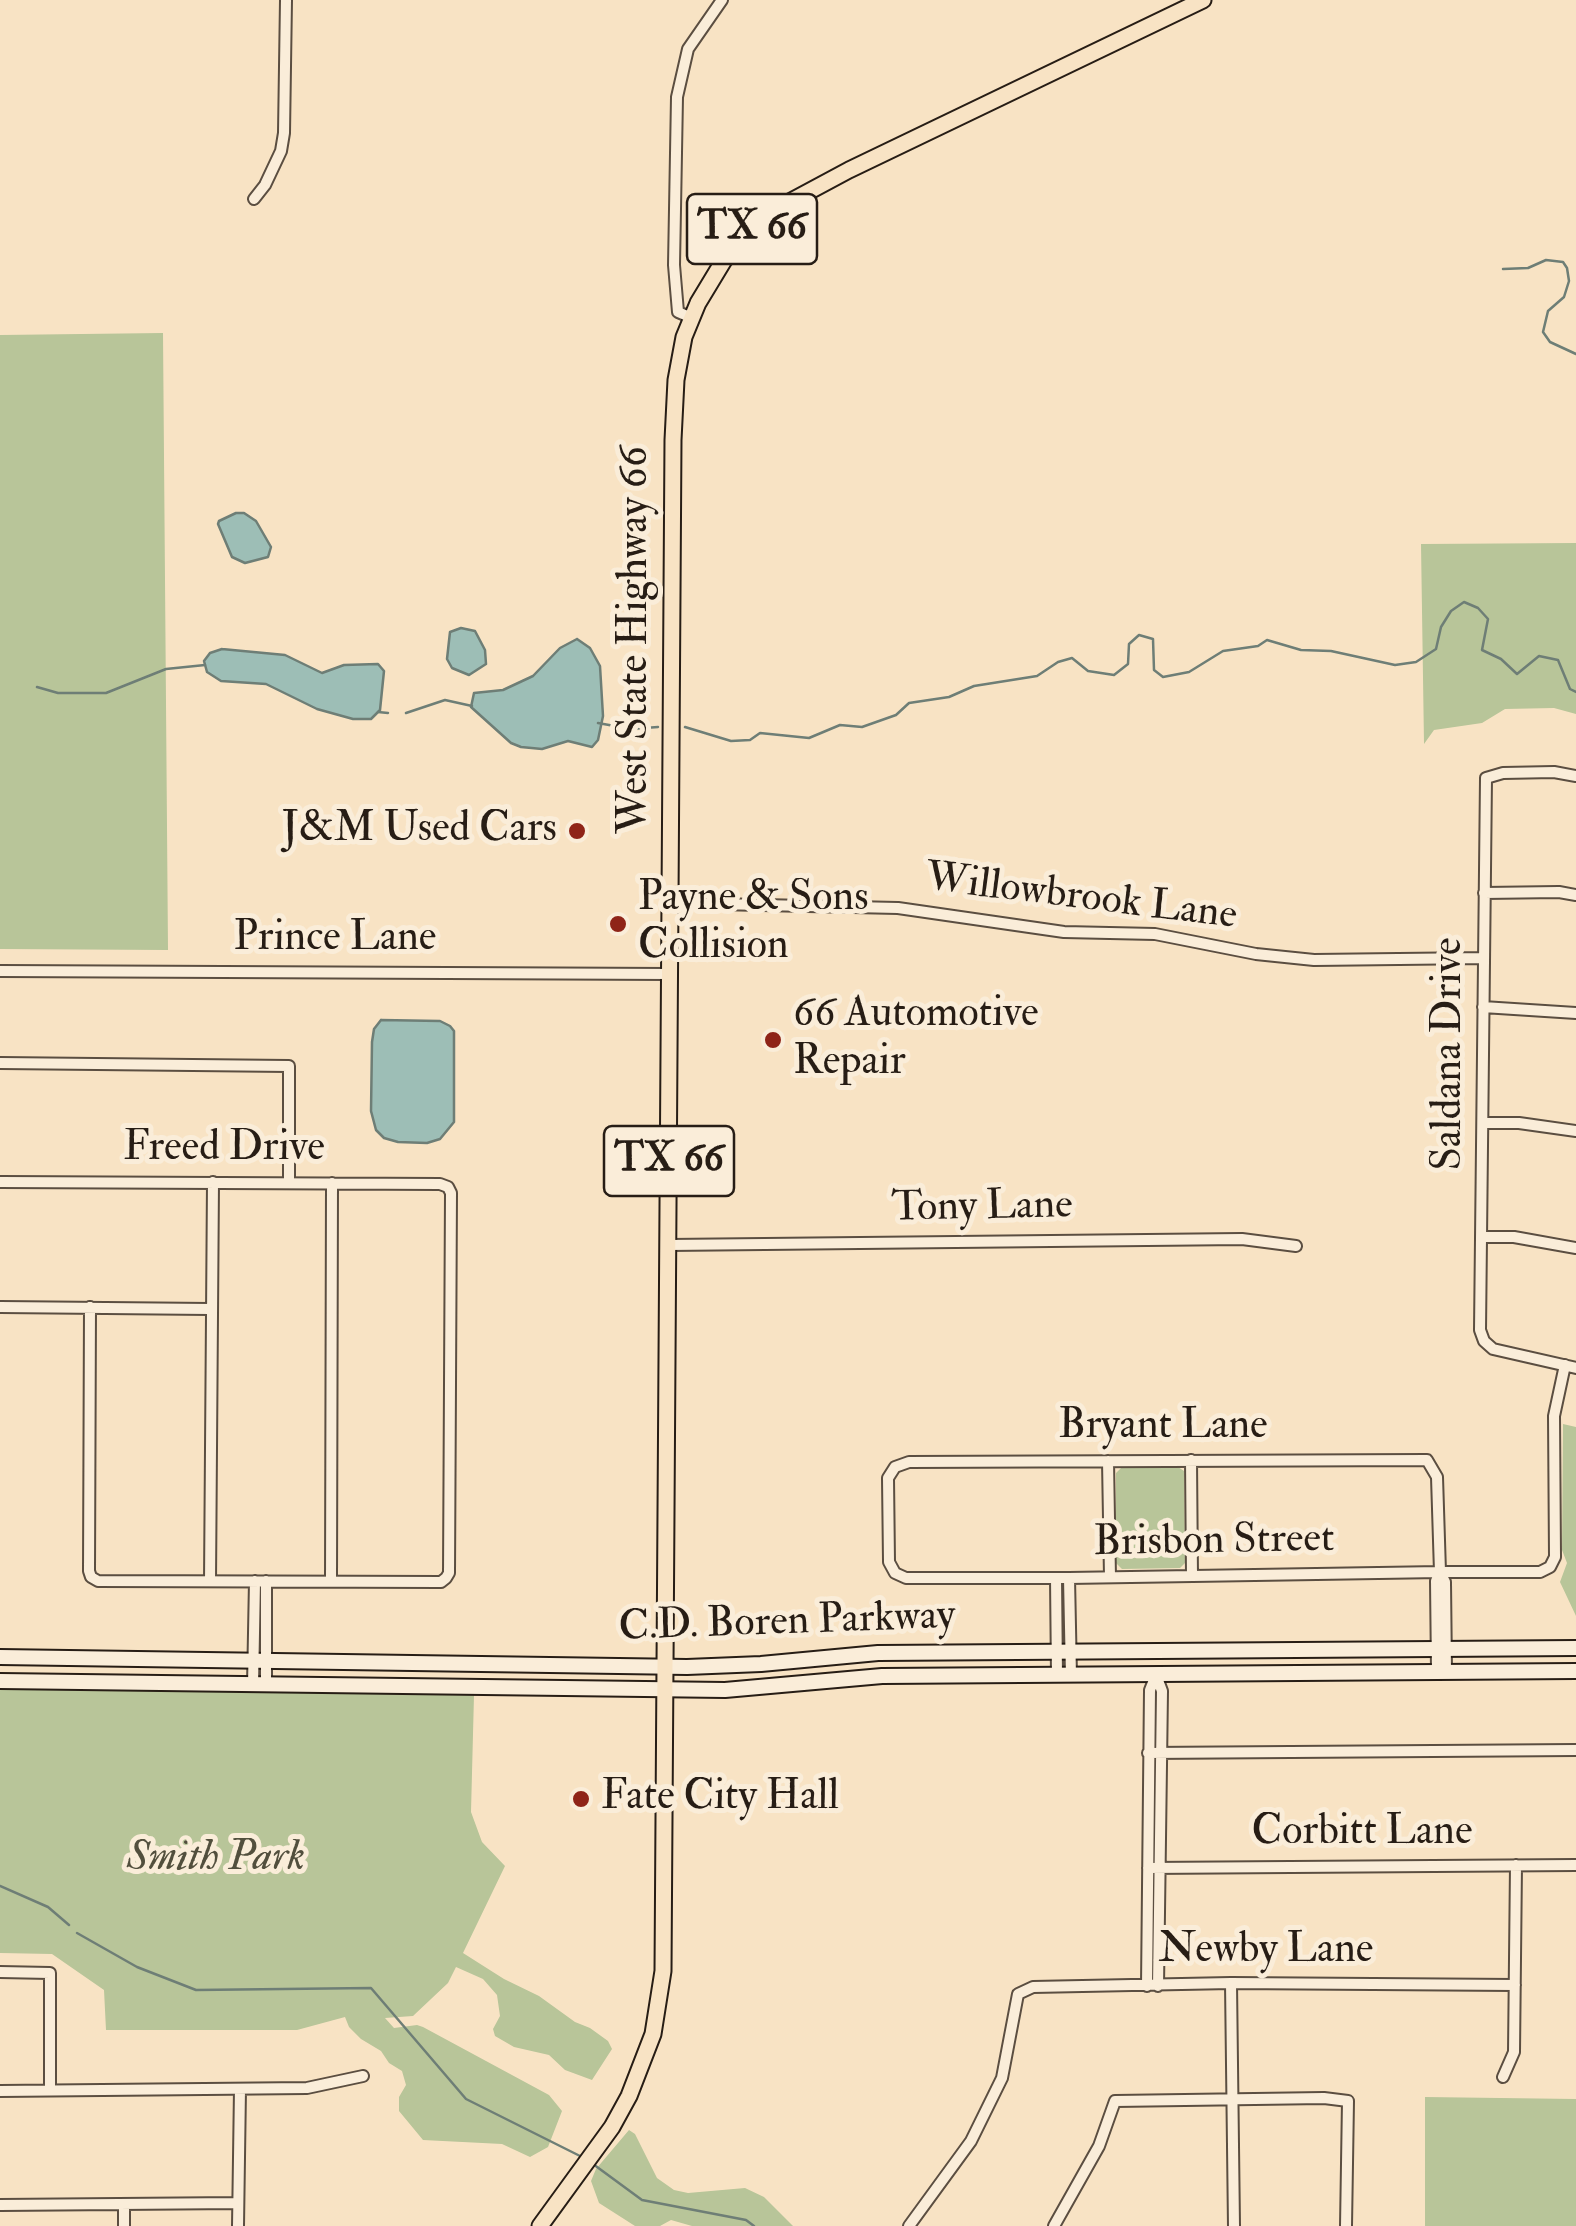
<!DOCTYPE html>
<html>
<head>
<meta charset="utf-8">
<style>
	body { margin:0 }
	canvas { display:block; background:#f8e3c4 }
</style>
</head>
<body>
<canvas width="1576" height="2226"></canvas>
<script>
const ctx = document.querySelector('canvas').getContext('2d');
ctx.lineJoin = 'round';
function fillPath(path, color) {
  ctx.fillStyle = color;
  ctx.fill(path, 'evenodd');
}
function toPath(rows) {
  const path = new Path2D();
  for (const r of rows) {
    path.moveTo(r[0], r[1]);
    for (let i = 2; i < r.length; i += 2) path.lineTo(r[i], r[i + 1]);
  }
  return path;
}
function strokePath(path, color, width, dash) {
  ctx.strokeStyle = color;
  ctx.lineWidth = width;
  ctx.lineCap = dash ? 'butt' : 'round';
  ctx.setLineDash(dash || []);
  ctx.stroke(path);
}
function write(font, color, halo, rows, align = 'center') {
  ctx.font = font + ' "IM FELL Double Pica",serif';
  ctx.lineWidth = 10;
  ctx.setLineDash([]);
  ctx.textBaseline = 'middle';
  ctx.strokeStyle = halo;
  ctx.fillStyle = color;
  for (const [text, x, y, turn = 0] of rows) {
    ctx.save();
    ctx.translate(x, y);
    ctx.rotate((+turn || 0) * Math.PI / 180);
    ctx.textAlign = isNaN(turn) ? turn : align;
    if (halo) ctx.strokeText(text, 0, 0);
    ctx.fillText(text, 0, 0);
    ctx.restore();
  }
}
fillPath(toPath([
	[163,333,168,950,0,949,0,335],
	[1576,543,1576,714,1554,708,1505,709,1482,723,1434,730,1424,744,1421,544],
	[1563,1424,1576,1427,1576,1616,1560,1582,1567,1563,1562,1550],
	[1122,1467,1178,1467,1184,1471,1185,1563,1180,1568,1122,1569,1116,1563,1116,1473],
	[0,1688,474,1695,471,1812,482,1842,505,1866,463,1953,504,1979,539,1996,575,2022,590,2028,608,2041,612,2049,592,2080,565,2070,549,2055,514,2047,495,2036,493,2029,500,2016,497,1995,483,1979,456,1967,448,1983,413,2016,385,2018,394,2028,417,2025,423,2027,549,2095,562,2111,548,2147,530,2157,502,2144,423,2140,399,2111,399,2097,406,2085,402,2071,389,2063,381,2051,361,2039,349,2027,345,2017,297,2030,106,2030,104,1990,52,1954,0,1953],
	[1425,2097,1576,2099,1576,2226,1425,2226],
	[629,2130,635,2134,657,2178,674,2190,688,2193,745,2188,764,2197,793,2226,692,2226,671,2220,660,2226,635,2226,599,2203,591,2181,596,2169]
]), '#b8c599');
const water = toPath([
	[236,513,244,513,256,521,271,547,268,557,245,563,232,557,218,524,219,521,236,513],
	[461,628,475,631,485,650,486,664,469,675,452,668,447,659,450,632,461,628],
	[577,639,590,648,600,666,603,716,598,740,592,747,568,741,542,749,521,747,511,743,471,707,474,693,503,690,533,676,560,648,577,639],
	[222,649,285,655,322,673,344,665,378,664,384,671,380,710,371,719,353,719,317,709,266,684,221,681,207,672,204,661,210,653,222,649],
	[381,1020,440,1021,450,1026,454,1031,454,1122,440,1139,427,1143,398,1142,384,1138,376,1130,371,1111,372,1042,374,1029,381,1020]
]);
fillPath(water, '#9dbeb6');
strokePath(water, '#6e7e76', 2.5);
strokePath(toPath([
	[1503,269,1528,268,1546,260,1563,262,1567,268,1569,281,1564,297,1548,311,1543,332,1550,342,1576,354],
	[37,687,58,693,106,693,166,669,205,665],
	[378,712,388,713],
	[406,713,445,700,472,706],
	[598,723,631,729,658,727],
	[685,727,731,741,750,740,760,733,809,738,840,725,862,727,896,715,909,703,949,697,974,686,1037,676,1058,662,1072,658,1088,671,1114,675,1128,664,1129,644,1139,635,1153,639,1154,670,1163,677,1189,672,1223,651,1258,646,1267,640,1301,650,1331,651,1395,665,1416,662,1436,649,1441,627,1451,611,1464,602,1478,608,1488,619,1482,650,1501,659,1517,674,1539,656,1558,660,1570,689,1576,692],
	[0,1886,48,1907,69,1925],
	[77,1933,137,1967,196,1990,371,1988,466,2099,582,2157],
	[593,2164,642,2200,746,2220,754,2226]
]), '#6e7e76', 2.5);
const street = toPath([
	[254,199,265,185,281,151,284,133,286,0],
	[692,318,678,312,674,265,677,97,688,49,722,0],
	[1576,776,1554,772,1503,773,1486,778,1480,1330,1484,1341,1493,1349,1576,1368],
	[1484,893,1559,892,1576,895],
	[671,903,898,908,1064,932,1155,934,1256,954,1314,960,1483,958],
	[0,971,670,974],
	[1483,1007,1576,1013],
	[0,1063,289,1066,289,1183],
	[1483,1123,1519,1123,1576,1131],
	[0,1182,440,1184,448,1187,451,1193,449,1573,446,1578,441,1582,98,1581,91,1577,89,1571,90,1307],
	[1482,1237,1514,1237,1576,1248],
	[669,1245,1242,1239,1296,1246],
	[0,1307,210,1309],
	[1191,1460,1192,1576],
	[1108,1461,1110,1577],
	[1440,1572,1445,1582,1446,1671],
	[1056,1578,1057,1676],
	[1069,1578,1071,1676],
	[210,1581,213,1182],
	[266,1581,266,1685],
	[331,1581,332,1183],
	[1437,1671,1436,1581,1440,1572,1437,1477,1427,1460,909,1462,895,1467,888,1478,889,1562,895,1573,906,1578,1069,1578,1440,1572,1540,1572,1550,1567,1555,1557,1554,1416,1565,1365],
	[1156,1675,1162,1691,1158,1986],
	[253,1685,255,1581],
	[1148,1753,1576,1750],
	[1148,1868,1576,1865],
	[0,1972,50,1973,50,2090],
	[1231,1983,1234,2226],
	[1147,1986,1150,1690,1156,1675],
	[1503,2077,1514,2052,1516,1865],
	[0,2091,307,2088,363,2076],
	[0,2205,238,2203],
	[124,2226,124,2205],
	[238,2226,240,2089],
	[909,2226,971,2141,1002,2078,1018,1994,1033,1987,1231,1983,1515,1985],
	[1054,2226,1099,2146,1115,2101,1324,2098,1348,2101,1346,2226]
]);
const secondary = toPath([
	[0,1657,687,1667,761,1664,878,1653,1576,1648],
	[0,1681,725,1690,882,1676,1576,1671]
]);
const primary = toPath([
	[540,2226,612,2127,629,2096,653,2034,663,1971,673,440,676,380,684,337,698,303,724,260,757,224,780,207,849,170,1203,0]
]);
strokePath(street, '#5b4e41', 14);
strokePath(secondary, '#271d15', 18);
strokePath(primary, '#271d15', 19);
strokePath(street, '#faedd9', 10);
strokePath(secondary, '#faedd9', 14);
strokePath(primary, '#f8e3c4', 15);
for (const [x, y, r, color] of [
	[577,831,10,"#8f2418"],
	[618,924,10,"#8f2418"],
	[773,1040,10,"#8f2418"],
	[581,1799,10,"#8f2418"]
]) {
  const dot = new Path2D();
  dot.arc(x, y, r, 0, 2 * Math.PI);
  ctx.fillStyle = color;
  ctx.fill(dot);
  strokePath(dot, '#faedd9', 4);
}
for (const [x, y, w] of [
	[752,229,130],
	[669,1161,130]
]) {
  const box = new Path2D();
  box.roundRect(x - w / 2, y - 35, w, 70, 8);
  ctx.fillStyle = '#faedd9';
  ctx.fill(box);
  strokePath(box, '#271d15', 2.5);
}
write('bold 40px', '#271d15', null, [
	["TX 66",752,229],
	["TX 66",669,1161]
]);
write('42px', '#271d15', '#faedd9', [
	["West State Highway 66",637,640,-90],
	["Willowbrook Lane",1081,899,7],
	["Prince Lane",335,940],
	["Saldana Drive",1451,1054,-90],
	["Freed Drive",224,1150],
	["Tony Lane",982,1209,-1],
	["Bryant Lane",1163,1428],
	["Brisbon Street",1214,1543,-1],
	["C.D. Boren Parkway",787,1624,-2],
	["Corbitt Lane",1362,1834],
	["Newby Lane",1266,1952]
]);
write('42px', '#271d15', '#faedd9', [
	["J&M Used Cars",557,831,"right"],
	["Payne & Sons",638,900],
	["Collision",638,948],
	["66 Automotive",793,1016],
	["Repair",793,1064],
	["Fate City Hall",601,1799]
], 'left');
write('italic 42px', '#524f3d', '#faedd9', [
	["Smith Park",216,1860]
]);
</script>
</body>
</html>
